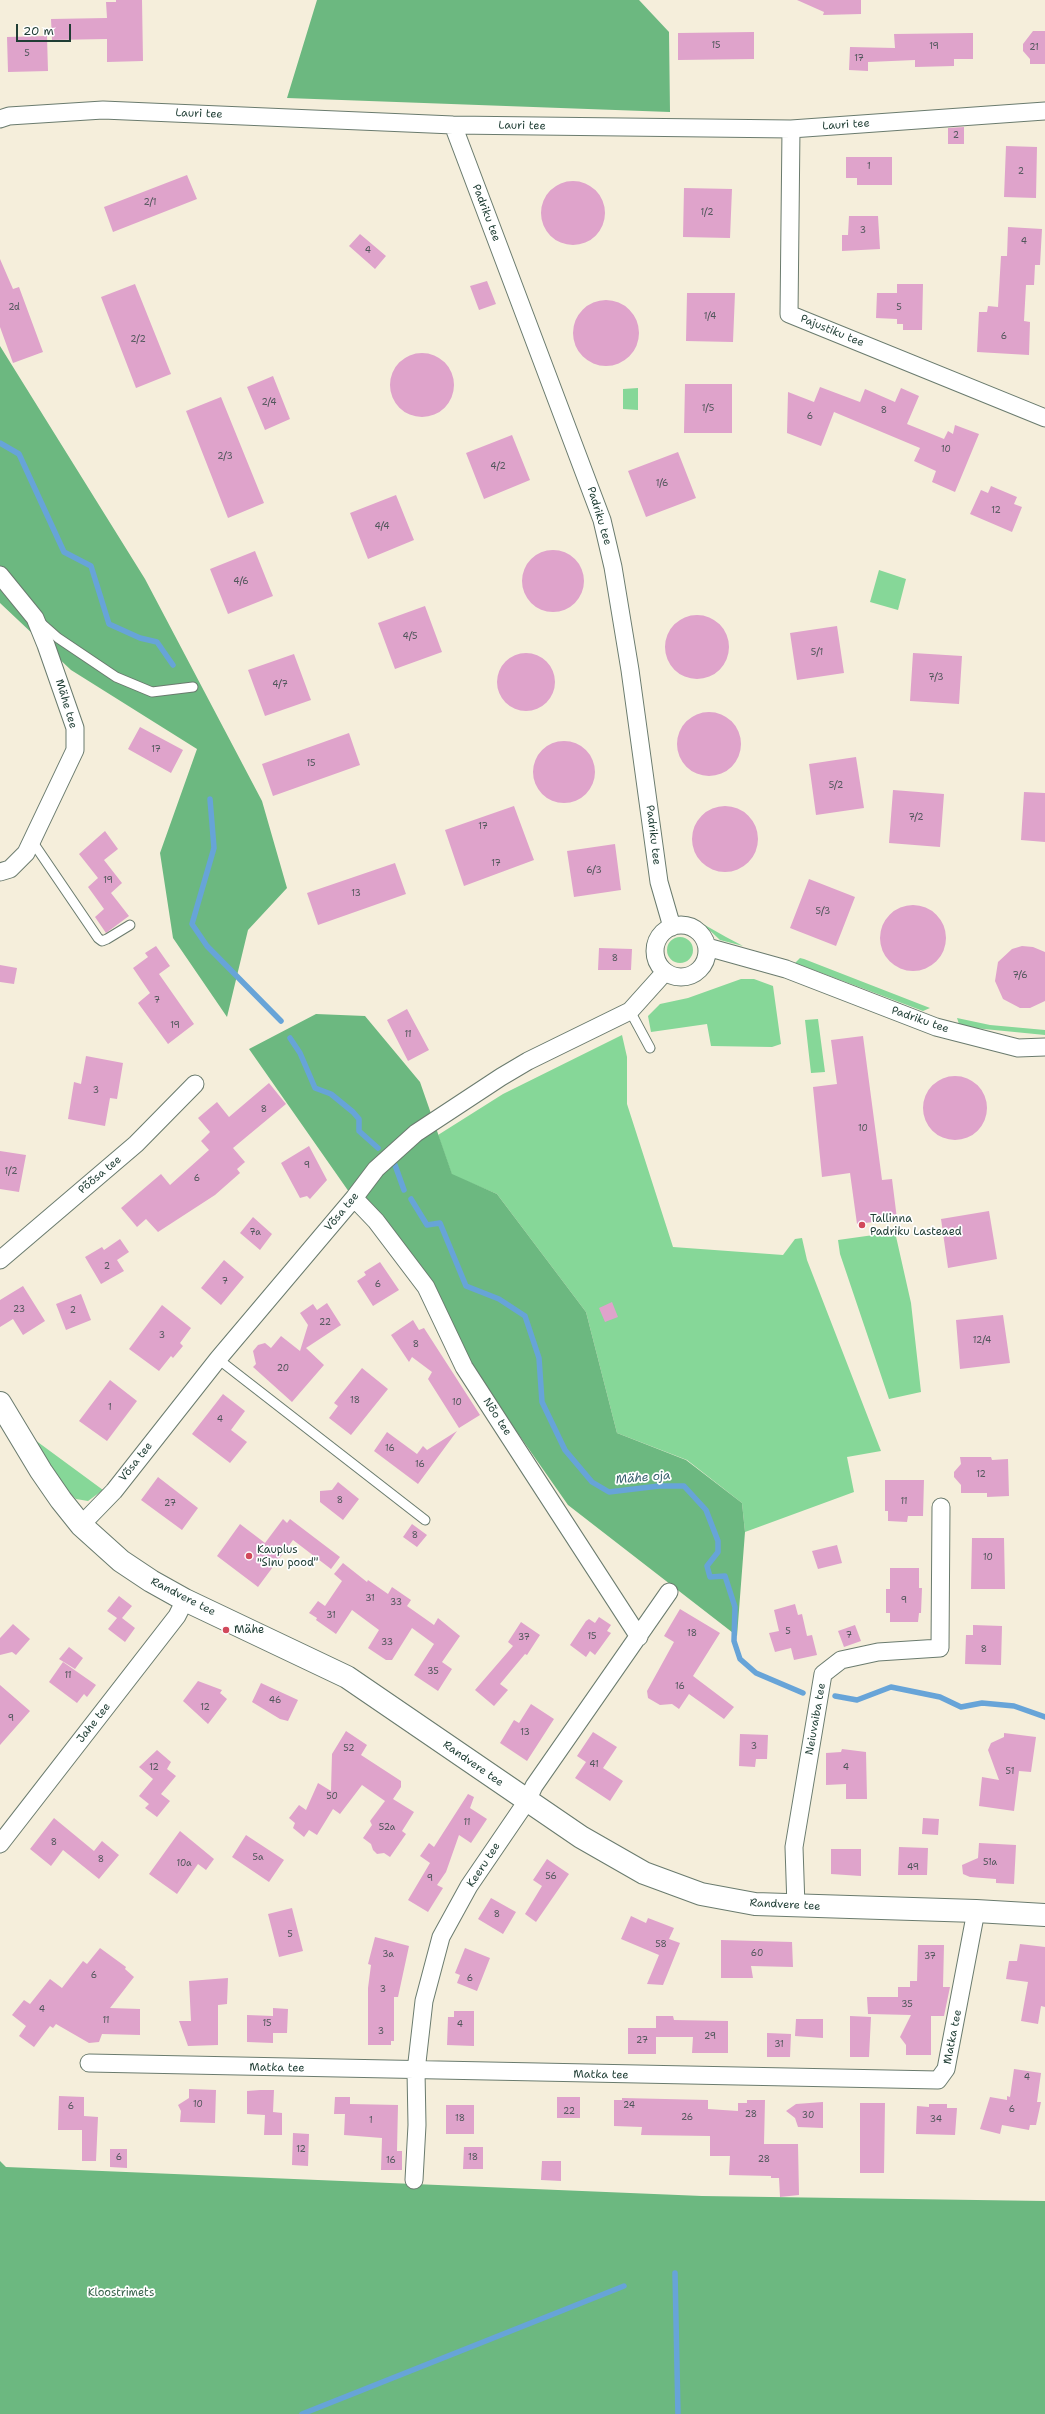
<!DOCTYPE html>
<html>
<head>
<meta charset="utf-8">
<style>
	body { margin:0 }
	#map { position:relative; width:1045px; height:2414px; overflow:hidden; background:#f5eedb; font-family:"Shantell Sans",sans-serif }
	canvas { display:block }
	.scale { position:absolute; left:16px; top:24px; width:55px; height:18px; box-sizing:border-box; border:2px solid #1f3d34; border-top:0; padding-left:5px; font-size:12px; line-height:14px; white-space:nowrap; color:#1f3d34; -webkit-text-stroke:3px #fff; paint-order:stroke }
</style>
</head>
<body>
<div id="map">
<canvas width="1045" height="2414"></canvas>
<div class="scale">20 m</div>
</div>
<script>
const ctx = document.querySelector('canvas').getContext('2d');
ctx.lineJoin = 'round';
function fillPath(path, color) {
  ctx.fillStyle = color;
  ctx.fill(path, 'evenodd');
}
function toPath(rows) {
  const path = new Path2D();
  for (const r of rows) {
    if (r.length === 3) {
      path.moveTo(r[0] + r[2], r[1]);
      path.arc(r[0], r[1], r[2], 0, 2 * Math.PI);
      continue;
    }
    path.moveTo(r[0], r[1]);
    for (let i = 2; i < r.length; i += 2) path.lineTo(r[i], r[i + 1]);
  }
  return path;
}
function strokePath(path, color, width, dash) {
  ctx.strokeStyle = color;
  ctx.lineWidth = width;
  ctx.lineCap = dash ? 'butt' : 'round';
  ctx.setLineDash(dash || []);
  ctx.stroke(path);
}
function write(font, color, halo, rows, align = 'center') {
  ctx.font = font + ' "Shantell Sans",sans-serif';
  ctx.lineWidth = 3.5;
  ctx.setLineDash([]);
  ctx.textBaseline = 'middle';
  ctx.strokeStyle = halo;
  ctx.fillStyle = color;
  for (const [text, x, y, turn = 0] of rows) {
    ctx.save();
    ctx.translate(x, y);
    ctx.rotate((+turn || 0) * Math.PI / 180);
    ctx.textAlign = isNaN(turn) ? turn : align;
    if (halo) ctx.strokeText(text, 0, 0);
    ctx.fillText(text, 0, 0);
    ctx.restore();
  }
}
fillPath(toPath([
	[638,388,638,410,623,409,623,389],
	[879,570,906,579,898,610,870,602],
	[703,924,726,937,743,946,720,940],
	[680,950,13],
	[800,958,804,959,930,1008,923,1011,795,963],
	[741,979,754,979,773,986,781,1044,772,1047,711,1046,707,1024,651,1032,648,1016,660,1004,688,998],
	[957,1018,990,1025,1045,1030,1045,1035,974,1028,959,1024],
	[818,1019,825,1072,811,1073,805,1020],
	[622,1035,627,1057,627,1104,673,1247,783,1255,795,1239,802,1238,807,1260,881,1451,847,1457,854,1492,745,1532,742,1503,687,1460,617,1433,586,1312,497,1194,452,1175,438,1135,503,1094],
	[895,1232,911,1303,921,1392,889,1399,840,1254,838,1240],
	[35,1440,103,1490,88,1501,76,1499,63,1487]
]), '#86d798');
fillPath(toPath([
	[317,0,639,0,669,32,670,112,287,98],
	[0,346,145,579,262,801,287,888,248,930,227,1017,173,938,160,853,197,749,71,670,0,603],
	[316,1014,365,1016,420,1082,452,1174,497,1194,586,1312,617,1433,686,1460,742,1503,745,1532,737,1636,568,1505,249,1049],
	[0,2161,6,2167,702,2196,1045,2201,1045,2414,0,2414]
]), '#6cb880');
strokePath(toPath([
	[0,443,19,454,64,552,91,566,109,624,140,638,157,642,173,665],
	[210,799,214,848,192,924,207,946,281,1021],
	[290,1038,300,1053,315,1088,331,1094,353,1112,359,1119,359,1131,378,1148],
	[395,1165,404,1190],
	[411,1199,427,1225,440,1223,466,1286,499,1299,525,1316,539,1358,542,1402,565,1450,592,1482,609,1492,659,1486,684,1486,706,1510,718,1541,718,1552,707,1566,710,1577,725,1576,735,1607,734,1641,740,1659,756,1673,803,1693],
	[835,1696,857,1700,891,1687,940,1697,961,1707,982,1703,1014,1706,1045,1717],
	[675,2273,678,2414],
	[302,2414,624,2286]
]), '#67a4d8', 5.5);
fillPath(toPath([
	[116,0,142,0,143,61,107,62,107,39,52,40,51,19,107,18,106,2,116,2],
	[797,0,861,0,861,14,823,15,824,12],
	[1033,31,1045,31,1045,64,1030,64,1030,59,1023,51,1023,44],
	[754,32,754,59,678,60,678,33],
	[973,33,973,59,954,59,954,66,915,67,915,60,868,62,868,71,849,70,850,47,895,48,894,34],
	[47,36,48,71,8,72,7,37],
	[964,127,964,144,948,144,948,128],
	[1006,146,1037,147,1036,198,1004,197],
	[846,157,892,157,892,185,857,185,857,178,846,178],
	[187,175,197,199,113,232,104,207],
	[573,213,32],
	[684,188,732,189,730,238,683,237],
	[849,216,878,216,880,249,842,251,842,235,848,235],
	[1008,227,1042,229,1040,265,1035,265,1034,285,1026,285,1024,321,1030,322,1029,355,977,352,979,312,987,312,988,306,998,307,1001,256,1007,256],
	[360,234,386,256,375,269,349,246],
	[0,259,13,289,19,287,43,352,13,363,0,327],
	[487,281,496,304,479,310,470,286],
	[135,284,171,374,136,388,101,297],
	[897,284,923,284,922,330,903,330,903,324,897,324,897,319,876,318,877,293,897,293],
	[687,293,735,293,733,342,686,341],
	[606,333,33],
	[422,385,32],
	[273,376,290,419,265,430,247,387],
	[685,384,732,384,732,433,684,433],
	[820,387,860,402,865,389,895,402,901,388,919,396,907,424,944,439,948,431,953,434,955,425,979,434,955,492,932,482,936,471,914,461,920,448,834,412,821,446,787,433,788,392,814,402],
	[221,397,264,503,228,518,186,411],
	[512,435,530,480,484,499,466,453],
	[678,452,696,498,646,517,628,471],
	[991,486,1017,497,1014,504,1022,507,1012,532,970,514,981,490,988,493],
	[396,495,414,540,368,559,350,513],
	[553,581,31],
	[255,551,273,596,228,614,210,569],
	[425,606,442,652,395,669,378,623],
	[697,647,32],
	[837,626,844,673,797,680,790,633],
	[526,682,29],
	[913,653,962,656,959,704,910,701],
	[294,654,311,700,265,716,248,670],
	[709,744,32],
	[140,727,183,750,171,773,128,749],
	[349,733,360,765,273,796,262,764],
	[564,772,31],
	[856,757,864,808,816,815,809,764],
	[893,790,944,794,940,847,889,843],
	[1024,792,1045,793,1045,842,1021,840],
	[725,839,33],
	[514,806,534,860,464,886,445,830],
	[105,831,118,849,104,860,122,883,111,893,129,916,106,933,95,917,104,909,88,887,98,878,79,854],
	[615,844,621,890,574,897,567,851],
	[395,863,406,894,318,925,307,893],
	[809,879,855,897,836,946,790,928],
	[913,938,33],
	[156,946,170,966,159,974,194,1024,168,1044,138,1003,150,993,133,968,148,957,145,953],
	[1022,946,1033,947,1045,952,1045,1001,1030,1008,1020,1008,1003,999,995,981,998,962,1012,949],
	[599,948,632,949,631,970,598,970],
	[0,965,17,968,14,984,0,982],
	[407,1009,429,1050,408,1061,387,1020],
	[863,1036,882,1180,892,1179,897,1219,857,1224,850,1173,822,1177,813,1087,837,1084,831,1040],
	[86,1056,123,1063,117,1099,110,1098,105,1126,68,1119,74,1082,81,1084],
	[955,1108,32],
	[269,1083,286,1104,233,1148,245,1162,237,1169,240,1173,215,1195,158,1232,146,1219,137,1227,121,1208,161,1174,170,1185,209,1150,201,1141,210,1132,198,1118,217,1102,229,1117],
	[309,1146,327,1180,310,1199,307,1196,300,1198,281,1163],
	[0,1151,26,1155,19,1192,0,1189],
	[989,1211,997,1259,948,1268,941,1219],
	[253,1217,272,1234,260,1250,240,1233],
	[120,1239,129,1252,117,1260,124,1271,101,1284,85,1257,102,1247,104,1250],
	[224,1260,244,1277,221,1305,201,1288],
	[380,1262,399,1290,373,1306,357,1281,366,1275,364,1272],
	[23,1286,45,1321,23,1335,13,1319,0,1327,0,1300],
	[81,1294,91,1320,66,1330,56,1304],
	[612,1302,618,1317,605,1322,599,1308],
	[327,1303,341,1325,306,1348,324,1365,292,1402,253,1367,256,1364,253,1351,258,1345,265,1343,271,1348,281,1336,300,1351,308,1325,300,1313,313,1304,317,1310],
	[162,1305,191,1328,180,1343,183,1346,173,1358,171,1356,159,1371,129,1349],
	[1003,1315,1010,1363,960,1369,956,1320],
	[413,1320,419,1330,424,1328,480,1415,459,1428,428,1379,432,1372,412,1357,409,1362,391,1335],
	[362,1368,388,1389,351,1435,329,1418,338,1406,334,1403],
	[110,1380,137,1401,107,1441,79,1421],
	[223,1394,245,1411,231,1430,247,1442,230,1463,192,1434],
	[457,1431,418,1484,374,1451,387,1432,417,1454,423,1446,427,1450],
	[960,1457,991,1457,992,1460,1008,1459,1009,1496,987,1497,987,1493,961,1493,961,1485,954,1477,954,1472,961,1464],
	[158,1477,198,1508,182,1530,141,1500],
	[885,1480,924,1480,923,1516,908,1516,907,1522,888,1521,888,1511,885,1511],
	[338,1482,359,1499,343,1520,320,1502,320,1491,332,1490],
	[283,1519,287,1523,290,1519,340,1557,331,1569,293,1540,258,1587,217,1556,240,1524,265,1543],
	[412,1524,427,1535,417,1547,403,1537],
	[972,1538,1004,1538,1005,1589,971,1589],
	[837,1545,842,1563,818,1569,812,1551],
	[343,1563,367,1582,368,1580,388,1594,392,1587,411,1600,407,1606,434,1625,438,1618,460,1636,442,1662,452,1669,438,1691,414,1675,434,1644,412,1628,392,1660,386,1660,368,1648,379,1630,352,1610,336,1634,316,1620,317,1618,309,1613,318,1601,325,1606,342,1581,334,1574],
	[890,1568,919,1568,919,1588,922,1588,921,1613,919,1613,918,1622,890,1622,890,1613,886,1613,886,1589,890,1589],
	[119,1596,132,1606,122,1618,135,1628,125,1642,108,1629,117,1618,107,1611],
	[795,1604,798,1615,802,1614,807,1636,812,1635,817,1655,794,1660,791,1648,775,1652,769,1633,779,1631,774,1610],
	[680,1609,720,1633,693,1676,734,1707,724,1719,689,1694,679,1709,672,1704,660,1705,648,1698,647,1691,674,1642,664,1636],
	[599,1617,611,1625,607,1631,611,1633,595,1655,590,1651,586,1657,570,1645,586,1621,589,1619,595,1623],
	[521,1622,540,1635,527,1655,525,1654,500,1684,508,1690,494,1706,475,1690,513,1646,508,1642],
	[13,1624,30,1639,16,1655,12,1652,0,1655,0,1638],
	[855,1625,861,1641,844,1647,838,1631],
	[973,1625,1002,1626,1001,1665,965,1664,966,1635,973,1635],
	[69,1647,83,1658,75,1669,59,1659],
	[63,1662,96,1685,87,1697,84,1694,77,1703,49,1682],
	[198,1681,222,1690,220,1693,227,1699,208,1724,183,1701],
	[261,1683,298,1700,288,1721,280,1719,252,1702],
	[0,1685,30,1711,0,1745],
	[531,1704,554,1719,527,1761,500,1743,514,1720,519,1723],
	[346,1731,367,1745,361,1755,401,1781,401,1787,393,1799,414,1812,402,1831,406,1834,390,1857,384,1853,377,1854,373,1850,371,1844,363,1838,372,1825,370,1821,385,1801,362,1785,340,1814,333,1809,317,1835,309,1830,304,1837,293,1828,295,1823,289,1818,299,1805,306,1810,318,1783,331,1791,332,1754],
	[593,1732,617,1747,603,1768,623,1781,610,1801,575,1778,586,1762,577,1756],
	[1004,1733,1036,1737,1031,1772,1019,1771,1014,1811,979,1806,982,1777,999,1780,988,1750,991,1743,1004,1737],
	[740,1734,768,1735,767,1759,756,1759,755,1767,739,1766],
	[842,1749,866,1752,867,1799,846,1799,846,1784,826,1785,826,1753,841,1752],
	[157,1750,171,1762,167,1769,176,1776,161,1794,170,1801,157,1817,145,1808,149,1804,139,1796,153,1779,139,1767],
	[468,1794,474,1797,470,1808,487,1819,471,1843,459,1835,446,1872,437,1885,443,1888,428,1912,408,1900,430,1863,420,1856,429,1843,434,1847],
	[54,1818,94,1851,102,1841,119,1855,99,1879,63,1850,51,1866,30,1849],
	[923,1818,939,1819,938,1835,922,1834],
	[180,1831,214,1859,206,1870,198,1864,177,1894,149,1874],
	[246,1835,284,1860,269,1882,232,1857],
	[979,1843,1016,1845,1014,1884,996,1883,996,1879,970,1877,963,1874,962,1865,978,1858],
	[899,1847,928,1848,927,1875,898,1875],
	[831,1849,861,1849,861,1876,831,1874],
	[547,1859,569,1874,536,1922,525,1914,542,1886,533,1880],
	[491,1898,516,1912,503,1934,478,1919],
	[292,1908,303,1951,279,1957,268,1914],
	[631,1916,646,1923,648,1918,674,1928,669,1939,680,1943,663,1985,647,1984,659,1955,621,1939],
	[375,1937,409,1946,398,1997,394,1997,394,2041,391,2041,391,2045,368,2045,368,1988,371,1965,368,1964],
	[721,1940,792,1942,793,1967,751,1966,753,1978,721,1978],
	[1020,1944,1045,1947,1045,2007,1041,2006,1038,2024,1021,2021,1028,1982,1006,1979,1009,1961,1017,1961],
	[918,1945,944,1945,943,1987,950,1987,944,2016,931,2016,931,2055,906,2055,906,2045,900,2037,911,2015,868,2014,867,1997,898,1997,898,1987,910,1987,910,1981,917,1981],
	[100,1948,126,1967,125,1969,134,1977,110,2008,140,2009,140,2035,102,2034,99,2042,89,2043,56,2024,53,2028,50,2026,34,2047,19,2036,26,2026,12,2015,24,2000,30,2004,50,1979,62,1988,83,1961,87,1964],
	[465,1948,490,1958,477,1991,457,1983,460,1975,455,1973],
	[228,1978,227,2004,218,2005,218,2045,188,2046,179,2021,191,2021,189,1981],
	[273,2008,288,2009,287,2033,273,2033,273,2043,247,2042,247,2015,273,2016],
	[454,2011,474,2011,474,2046,447,2045,448,2017,454,2017],
	[656,2016,673,2016,674,2020,728,2021,728,2053,692,2053,693,2037,656,2037,656,2054,628,2054,628,2028,656,2028],
	[850,2016,871,2017,869,2057,850,2057],
	[796,2019,823,2019,823,2038,795,2036],
	[767,2033,791,2034,790,2057,767,2057],
	[1014,2069,1041,2073,1037,2102,1041,2102,1036,2125,1030,2125,1029,2130,1002,2125,1000,2134,980,2129,990,2097,1007,2100,1007,2096,1010,2097],
	[189,2089,216,2090,215,2123,180,2122,181,2111,178,2105,189,2098],
	[260,2090,274,2090,273,2112,282,2113,282,2135,264,2135,265,2115,247,2114,247,2091],
	[59,2096,84,2097,84,2116,98,2117,96,2161,82,2161,82,2130,58,2130],
	[335,2097,350,2097,350,2104,398,2105,397,2151,402,2151,402,2170,381,2170,382,2138,344,2135,345,2114,334,2114],
	[557,2097,580,2097,580,2118,557,2118],
	[622,2098,708,2100,708,2109,738,2111,738,2103,747,2103,747,2100,765,2100,764,2144,798,2144,799,2195,780,2197,779,2178,771,2178,771,2176,729,2175,730,2156,710,2156,710,2136,641,2135,642,2127,614,2126,614,2100,622,2100],
	[823,2102,823,2128,798,2127,795,2118,786,2111,796,2104],
	[860,2103,885,2103,884,2173,860,2173],
	[929,2104,947,2104,947,2108,957,2108,955,2135,916,2134,917,2106,929,2107],
	[446,2105,474,2105,474,2134,446,2134],
	[293,2133,309,2134,308,2166,292,2165],
	[464,2147,483,2147,483,2169,463,2169],
	[110,2149,127,2149,127,2168,110,2167],
	[542,2161,561,2161,561,2181,541,2180]
]), '#dfa3cb');
const service = toPath([
	[41,623,58,638,116,677,152,692,193,687],
	[32,841,98,938,102,941,107,939,130,925],
	[630,1011,650,1048],
	[218,1359,425,1520]
]);
const minor = toPath([
	[0,119,9,116,103,110,453,125,791,129,1045,111],
	[453,125,602,520,613,567,630,670,659,882,672,927],
	[791,129,789,314,1045,418],
	[0,575,35,618,46,645,75,728,75,750,26,853,10,869,0,872],
	[681,951,26],
	[707,947,786,969,936,1027,1018,1048,1045,1047],
	[354,1198,376,1221,426,1287,464,1367,639,1637],
	[0,1260,136,1144,195,1084],
	[81,1525,114,1491,218,1359,354,1198,376,1169,416,1133,501,1077,528,1061,630,1011,665,972],
	[0,1844,177,1616,185,1600],
	[796,1907,794,1847,823,1674,841,1660,878,1652,940,1648,941,1507],
	[89,2063,938,2080,946,2069,976,1911],
	[414,2180,417,2125,416,2071,424,2001,441,1937,469,1886,527,1801,534,1786,669,1592]
]);
const secondary = toPath([
	[0,1403,41,1471,61,1500,81,1525,121,1561,151,1581,185,1600,347,1677,581,1837,644,1873,701,1894,755,1904,976,1911,1045,1915]
]);
strokePath(service, '#6a7b6e', 11);
strokePath(minor, '#6a7b6e', 19);
strokePath(secondary, '#6a7b6e', 24);
strokePath(service, '#fff', 9);
strokePath(minor, '#fff', 17);
strokePath(secondary, '#fff', 22);
for (const [x, y, r, color] of [
	[862,1225,4,"#d1495b"],
	[249,1556,4,"#d1495b"],
	[226,1630,4,"#d1495b"]
]) {
  const dot = new Path2D();
  dot.arc(x, y, r, 0, 2 * Math.PI);
  ctx.fillStyle = color;
  ctx.fill(dot);
  strokePath(dot, '#fff', 1.5);
}
write('9px', '#4f565a', null, [
	["15",716,46],
	["19",934,47],
	["21",1034,48],
	["5",27,54],
	["17",859,59],
	["2",956,136],
	["1",869,167],
	["2",1021,172],
	["2/1",150,203],
	["1/2",707,213],
	["3",863,231],
	["4",1024,242],
	["4",368,251],
	["2d",14,308],
	["5",899,308],
	["1/4",710,317],
	["6",1004,337],
	["2/2",138,340],
	["2/4",269,403],
	["1/5",708,409],
	["8",884,411],
	["6",810,417],
	["10",946,450],
	["2/3",225,457],
	["4/2",498,467],
	["1/6",662,484],
	["12",996,511],
	["4/4",382,527],
	["4/6",241,582],
	["4/5",410,637],
	["5/1",817,653],
	["7/3",936,678],
	["4/7",280,685],
	["17",156,750],
	["15",311,764],
	["5/2",836,786],
	["7/2",916,818],
	["17",483,827],
	["17",496,864],
	["6/3",594,871],
	["19",108,881],
	["13",356,894],
	["5/3",823,912],
	["8",615,959],
	["7/6",1020,976],
	["7",157,1001],
	["19",175,1026],
	["11",408,1035],
	["3",96,1091],
	["8",264,1110],
	["10",863,1129],
	["9",307,1166],
	["1/2",11,1172],
	["6",197,1179],
	["7a",255,1233],
	["2",107,1267],
	["7",225,1282],
	["6",378,1285],
	["23",19,1310],
	["2",73,1311],
	["22",325,1323],
	["3",162,1336],
	["12/4",982,1341],
	["8",416,1345],
	["20",283,1369],
	["18",355,1401],
	["10",457,1403],
	["1",110,1408],
	["4",220,1420],
	["16",390,1449],
	["16",420,1465],
	["12",981,1475],
	["8",340,1501],
	["11",904,1502],
	["27",170,1504],
	["8",415,1536],
	["10",988,1558],
	["31",370,1599],
	["9",904,1601],
	["33",396,1603],
	["31",331,1616],
	["5",788,1632],
	["18",692,1634],
	["7",849,1636],
	["15",592,1637],
	["37",524,1638],
	["33",387,1643],
	["8",984,1650],
	["35",433,1672],
	["11",68,1676],
	["16",680,1687],
	["46",275,1701],
	["12",205,1708],
	["9",11,1719],
	["13",525,1733],
	["3",754,1747],
	["52",349,1749],
	["41",594,1765],
	["12",154,1768],
	["4",846,1768],
	["51",1010,1772],
	["50",332,1797],
	["11",467,1823],
	["52a",387,1828],
	["8",54,1843],
	["5a",258,1858],
	["8",101,1860],
	["51a",990,1863],
	["10a",184,1864],
	["49",913,1868],
	["56",551,1877],
	["9",430,1879],
	["8",497,1915],
	["5",290,1935],
	["58",661,1945],
	["60",757,1954],
	["3a",388,1955],
	["37",930,1957],
	["6",94,1976],
	["6",470,1979],
	["3",383,1990],
	["35",907,2005],
	["4",42,2010],
	["11",106,2021],
	["15",267,2024],
	["4",460,2025],
	["3",381,2032],
	["29",710,2037],
	["27",642,2041],
	["31",779,2045],
	["4",1027,2078],
	["10",198,2105],
	["24",629,2106],
	["6",71,2107],
	["6",1012,2110],
	["22",569,2112],
	["28",751,2115],
	["30",808,2116],
	["26",687,2118],
	["18",460,2119],
	["34",936,2120],
	["1",371,2121],
	["12",301,2150],
	["6",119,2158],
	["18",473,2158],
	["28",764,2160],
	["16",391,2161]
]);
write('11px', '#1f3d34', '#fff', [
	["Lauri tee",199,114,2],
	["Lauri tee",846,125,-4],
	["Lauri tee",522,126,1],
	["Padriku tee",486,213,69],
	["Pajustiku tee",832,331,22],
	["Padriku tee",599,516,73],
	["Mähe tee",66,704,73],
	["Padriku tee",653,835,83],
	["Padriku tee",920,1020,19],
	["Põõsa tee",100,1175,-40],
	["Võsa tee",342,1212,-50],
	["Nõo tee",497,1417,57],
	["Võsa tee",136,1462,-52],
	["Randvere tee",183,1597,27],
	["Neiuvaiba tee",816,1719,-80],
	["Jahe tee",94,1723,-52],
	["Randvere tee",473,1764,35],
	["Keeru tee",484,1865,-57],
	["Randvere tee",785,1905,3],
	["Matka tee",953,2037,-79],
	["Matka tee",277,2068,1],
	["Matka tee",601,2075,1]
]);
write('11px', '#1f3d34', '#fff', [
	["Tallinna",870,1219],
	["Padriku Lasteaed",870,1232],
	["Kauplus",257,1550],
	["\"Sinu pood\"",257,1563],
	["Mähe",234,1630]
], 'left');
write('11px', '#39644d', '#fff', [
	["Kloostrimets",121,2293]
]);
write('italic 12px', '#38616d', '#fff', [
	["Mähe oja",643,1478,-5]
]);
</script>
</body>
</html>
